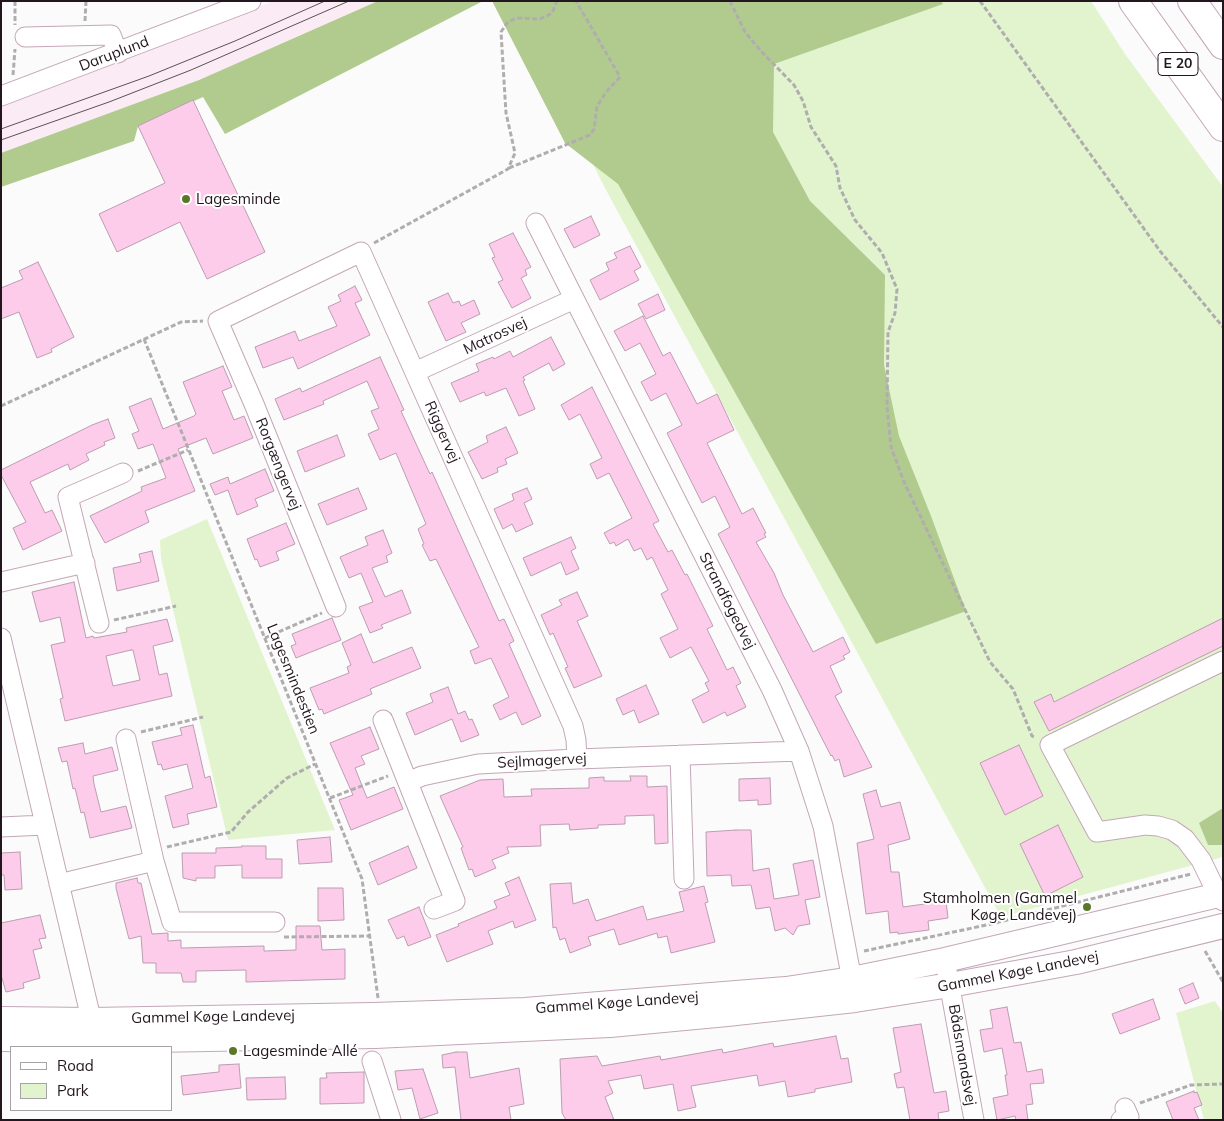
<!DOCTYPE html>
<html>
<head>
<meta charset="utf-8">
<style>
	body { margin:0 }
	#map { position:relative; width:1224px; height:1121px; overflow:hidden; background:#fbfbfb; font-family:Mulish,sans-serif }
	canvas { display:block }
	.frame { position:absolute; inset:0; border:2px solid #22171e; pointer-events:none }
	.legend { position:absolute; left:10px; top:1046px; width:162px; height:65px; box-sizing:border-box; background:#fff; border:1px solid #a7a2a5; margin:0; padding:6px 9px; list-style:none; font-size:15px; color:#22171e }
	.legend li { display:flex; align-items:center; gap:10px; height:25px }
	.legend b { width:25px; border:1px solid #a7a2a5 }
</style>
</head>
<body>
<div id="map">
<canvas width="1224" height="1121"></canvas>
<div class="frame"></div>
<ul class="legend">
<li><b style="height:6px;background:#fff"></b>Road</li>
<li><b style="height:14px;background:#e2f4ce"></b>Park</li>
</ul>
</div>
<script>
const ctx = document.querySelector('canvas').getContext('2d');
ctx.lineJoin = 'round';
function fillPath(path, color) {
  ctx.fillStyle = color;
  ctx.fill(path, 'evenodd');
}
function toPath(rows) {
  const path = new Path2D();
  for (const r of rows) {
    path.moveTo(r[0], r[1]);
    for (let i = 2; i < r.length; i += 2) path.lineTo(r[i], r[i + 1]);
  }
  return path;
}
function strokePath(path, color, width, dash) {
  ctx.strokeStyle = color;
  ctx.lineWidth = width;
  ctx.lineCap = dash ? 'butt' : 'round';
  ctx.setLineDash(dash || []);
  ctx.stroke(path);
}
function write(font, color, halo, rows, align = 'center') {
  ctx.font = font + ' Mulish,sans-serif';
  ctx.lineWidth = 4;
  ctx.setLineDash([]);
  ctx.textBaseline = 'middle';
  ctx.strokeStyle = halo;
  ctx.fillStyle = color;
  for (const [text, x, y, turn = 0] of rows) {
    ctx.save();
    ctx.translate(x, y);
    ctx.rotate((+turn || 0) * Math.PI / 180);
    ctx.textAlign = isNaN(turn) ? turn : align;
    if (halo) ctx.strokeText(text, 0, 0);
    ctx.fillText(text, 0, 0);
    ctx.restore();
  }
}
fillPath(toPath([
	[273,1,378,1,199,80,1,153,1,107]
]), '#fbebf4');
fillPath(toPath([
	[510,1,1091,1,1125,54,1223,187,1223,857,1001,917,606,190],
	[207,519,335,830,228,840,161,559,160,540],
	[1215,1001,1223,1013,1223,1120,1204,1120,1176,1013]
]), '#e2f4ce');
fillPath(toPath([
	[378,1,483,1,225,134,203,97,138,126,134,141,1,187,1,153,199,80],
	[492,1,941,1,943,4,774,64,773,132,810,201,885,275,884,365,899,436,931,516,966,611,876,644,618,184,565,143],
	[1223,808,1223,845,1208,845,1199,823]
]), '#b1cb8f');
const building = toPath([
	[193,100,265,252,207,279,180,222,117,252,99,214,165,183,138,126,193,100],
	[591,216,600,235,574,248,564,229,591,216],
	[513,233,531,267,525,270,527,275,521,278,531,298,512,308,498,282,503,280,492,258,495,257,489,244,513,233],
	[630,246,641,267,634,271,639,280,600,300,590,280,609,270,606,263,617,258,614,253,630,246],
	[38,262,74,337,51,349,52,352,37,358,19,312,1,319,1,288,23,279,19,271,38,262],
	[355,286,362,300,355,303,370,335,298,369,293,357,263,368,255,347,295,331,299,341,337,326,328,307,341,301,338,295,355,286],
	[448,293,453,303,459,301,461,306,474,300,480,314,461,323,466,332,446,341,428,302,448,293],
	[658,294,665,310,646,319,638,304,658,294],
	[643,316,663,356,670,352,697,404,717,394,734,430,707,443,742,514,753,508,766,533,764,534,766,537,756,542,774,573,783,595,813,652,843,637,850,652,843,656,845,659,830,666,842,692,835,696,872,767,844,777,839,759,835,761,832,755,831,756,718,534,730,527,715,496,702,503,667,433,682,425,666,393,651,401,641,382,656,374,640,343,625,351,614,331,643,316],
	[551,337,565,364,553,371,549,363,523,377,525,380,523,381,535,409,519,416,506,388,486,396,484,392,460,402,451,383,479,371,476,364,493,357,494,359,510,351,513,357,551,337],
	[380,357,404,410,401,411,417,446,430,474,432,472,499,621,504,619,514,641,509,644,541,716,522,725,516,712,500,720,493,705,509,697,491,658,475,664,470,651,479,647,436,559,430,561,422,545,424,544,418,529,426,524,396,453,380,460,368,434,379,429,371,411,379,408,367,381,323,401,324,404,284,420,275,399,300,388,302,392,380,357],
	[223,366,232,387,222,391,234,420,244,416,253,438,213,454,206,438,178,449,195,491,145,511,149,522,105,543,90,516,142,491,141,487,166,478,153,444,138,449,132,434,139,431,129,407,151,398,163,429,194,416,196,414,183,382,223,366],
	[592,387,659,521,653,524,668,552,672,550,685,575,687,574,713,626,707,629,727,670,733,667,741,683,736,686,746,707,727,716,725,712,703,723,692,700,709,691,705,683,709,681,691,647,670,658,660,638,678,629,661,594,668,590,652,557,647,560,641,548,634,551,628,539,616,546,614,542,610,544,604,533,632,518,609,473,597,479,590,464,602,458,580,414,569,420,561,405,592,387],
	[108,419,115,438,104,442,105,445,86,454,89,460,70,470,68,464,30,482,45,513,52,510,62,531,23,550,13,528,26,522,1,475,1,470,92,425,108,419],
	[506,427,518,453,505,459,507,464,497,468,498,472,482,479,468,452,488,442,486,436,506,427],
	[337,435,345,456,305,472,297,451,337,435],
	[265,469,274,491,255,499,258,506,237,515,228,490,215,495,210,484,228,477,230,484,265,469],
	[358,488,367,509,327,525,318,504,358,488],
	[527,488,532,499,524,503,533,524,516,532,512,524,503,529,494,509,514,500,512,494,527,488],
	[286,523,295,544,276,552,279,560,260,567,257,559,255,560,247,539,286,523],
	[383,530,392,553,386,556,388,562,372,568,385,597,402,590,411,613,381,625,383,628,370,633,359,607,373,602,361,573,349,578,340,557,368,545,365,537,383,530],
	[571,537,576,548,571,551,579,569,566,575,561,562,531,576,523,558,571,537],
	[152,551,159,581,117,591,113,568,141,562,139,554,152,551],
	[74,582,86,638,93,636,94,638,127,632,126,628,167,619,173,641,153,646,159,675,167,673,172,696,65,721,60,699,63,698,51,645,65,642,60,617,40,622,32,592,74,582],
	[131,650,133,650,140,680,113,686,106,656,131,650],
	[577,592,588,616,577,621,602,676,574,688,565,668,568,667,553,633,550,635,541,615,562,605,559,600,577,592],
	[332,618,341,640,296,658,291,646,296,644,292,634,332,618],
	[1223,618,1223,646,1049,731,1034,702,1051,694,1054,702,1223,618],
	[361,634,373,663,412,647,421,668,370,689,372,694,324,714,322,709,319,710,310,688,349,673,347,667,351,665,342,643,361,634],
	[646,685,659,714,639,723,634,710,623,715,616,699,646,685],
	[448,687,458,714,465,711,469,720,472,719,479,735,461,742,452,719,415,735,406,713,433,702,430,694,448,687],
	[193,725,205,778,210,776,217,807,187,814,189,824,173,828,165,796,193,788,187,764,163,770,161,764,158,765,152,742,182,735,180,728,193,725],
	[370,727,379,749,361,756,365,764,355,768,367,798,394,787,403,809,351,830,339,800,353,795,330,743,370,727],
	[83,743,85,754,112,747,118,770,93,776,94,784,101,812,126,806,132,828,90,838,84,812,81,813,75,788,73,789,67,761,62,762,58,748,83,743],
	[1019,745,1043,796,1005,815,980,763,1019,745],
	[630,776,647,776,647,787,667,786,668,843,655,844,654,815,625,816,625,824,598,825,598,828,570,830,569,824,540,825,541,846,507,847,509,853,492,860,496,868,475,877,472,869,469,870,461,848,463,847,440,796,480,780,503,779,504,797,532,796,531,789,589,788,589,778,604,777,604,781,631,781,630,776],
	[770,778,771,804,758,805,758,800,739,801,739,779,770,778],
	[876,790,881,807,900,802,910,839,888,845,891,872,899,872,903,907,946,901,948,918,928,921,929,930,898,934,898,932,890,933,888,911,866,914,857,843,874,839,863,794,876,790],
	[1058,825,1083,877,1045,896,1020,844,1058,825],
	[736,830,751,830,753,871,769,868,774,899,799,895,793,864,813,860,820,897,805,900,810,924,798,926,793,935,785,928,775,931,770,907,756,909,751,885,732,886,731,875,707,876,706,832,736,830],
	[330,837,332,862,299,864,297,840,330,837],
	[242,846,266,846,266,859,282,859,282,878,242,878,242,865,215,866,215,878,196,878,196,881,183,878,182,853,216,853,216,848,242,847,242,846],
	[408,846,417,868,378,885,369,863,408,846],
	[20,852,22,889,5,890,4,875,1,875,1,853,20,852],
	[519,877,536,920,515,928,513,921,488,931,493,944,447,962,436,935,459,926,458,924,497,908,494,901,510,895,505,883,519,877],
	[137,878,138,883,141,883,152,934,168,933,168,941,181,940,181,948,264,946,264,951,296,950,296,926,320,926,322,950,345,949,345,979,246,982,246,970,196,971,196,982,183,982,181,973,156,973,156,963,143,963,141,936,129,939,116,888,116,883,137,878],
	[571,883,573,904,588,899,596,921,643,906,647,920,684,911,679,892,704,886,708,902,705,903,715,942,671,953,667,936,658,938,657,933,619,945,614,929,588,937,591,945,570,953,565,938,560,940,556,927,553,928,550,884,571,883],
	[318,888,343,888,344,920,318,921,318,888],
	[419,907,431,937,408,946,404,936,397,939,388,920,419,907],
	[40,915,46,938,39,939,42,948,33,950,40,978,23,983,24,988,6,992,1,975,1,923,40,915],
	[1193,983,1199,998,1185,1004,1179,989,1193,983],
	[1153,999,1160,1019,1120,1034,1112,1014,1153,999],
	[1007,1007,1014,1043,1021,1042,1027,1072,1042,1069,1044,1083,1030,1084,1033,1104,1026,1105,1028,1120,1016,1120,1015,1116,997,1120,993,1098,1008,1095,1005,1075,1007,1075,1002,1048,984,1052,980,1030,993,1028,990,1010,1007,1007],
	[921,1024,934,1093,946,1091,949,1111,938,1113,939,1120,910,1120,904,1087,897,1088,894,1074,901,1072,893,1028,921,1024],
	[836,1036,841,1059,848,1058,852,1082,815,1089,815,1092,788,1097,785,1081,759,1086,757,1075,691,1086,696,1107,678,1111,673,1084,644,1089,641,1075,608,1081,613,1093,605,1097,614,1120,566,1120,562,1113,560,1059,597,1056,602,1066,660,1056,661,1060,722,1049,723,1053,773,1043,774,1047,836,1036],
	[456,1052,467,1052,470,1078,519,1068,524,1104,509,1107,511,1120,461,1120,455,1067,443,1068,442,1055,456,1052],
	[239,1064,241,1088,183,1095,181,1076,219,1072,219,1065,239,1064],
	[423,1069,438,1113,420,1119,412,1088,398,1090,395,1071,423,1069],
	[364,1072,364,1103,320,1104,320,1078,327,1078,326,1073,364,1072],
	[285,1077,286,1099,247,1100,246,1078,285,1077],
	[1194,1091,1194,1093,1197,1092,1202,1105,1194,1108,1199,1120,1173,1120,1166,1102,1194,1091]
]);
fillPath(building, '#fecceb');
strokePath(building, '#bb9daf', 1);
const minor = toPath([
	[25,37,111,35,118,53],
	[1,96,251,1],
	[536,223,772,690,799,751,823,826,854,991],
	[415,372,574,299],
	[1,582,85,563],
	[336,607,254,404,218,321,361,252,573,726,576,740,577,759],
	[99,623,68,497,123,473],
	[1,638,94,1031],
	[1223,661,1050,745,1097,832,1145,825,1158,826,1172,830,1185,839,1201,860,1218,895,1223,901],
	[383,720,455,901,434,909],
	[126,739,154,861,172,922,275,922],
	[680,755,684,879],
	[408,782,422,776,478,764,577,759,799,751],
	[1,827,45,825],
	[59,884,154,861],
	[945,960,974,1120],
	[372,1061,391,1120],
	[1121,1120,1129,1117,1125,1108]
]);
const major = toPath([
	[1,1019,91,1020,373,1015,525,1010,786,989,852,979,945,960,1223,894],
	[1,1039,97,1041,375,1036,610,1025,727,1014,855,1000,950,985,1076,962,1223,926]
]);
const highway = toPath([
	[1133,1,1223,127],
	[1192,1,1223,45]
]);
strokePath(minor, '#c4a6b8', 21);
strokePath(major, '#c4a6b8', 26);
strokePath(highway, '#c4a6b8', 30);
strokePath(toPath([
	[15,1,15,25],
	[730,1,745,32,760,50,794,85,803,101,811,127,836,166,840,188,855,220,882,253,897,289,895,313,888,332,887,407,891,447,904,482,990,662,1013,689,1032,736,1036,738],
	[980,1,1160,251,1223,327],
	[85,21,86,1],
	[13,75,15,49],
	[509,168,590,135,594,129,597,106,607,91,620,77,576,1],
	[374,243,508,169,515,153,506,113,501,32,507,23,516,18,540,19,552,13,557,1],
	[144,339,362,879,378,998],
	[1,406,181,322,203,321],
	[138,471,188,450],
	[114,620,176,606],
	[265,638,322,613],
	[141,732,203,717],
	[330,798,388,776],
	[167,847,231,832,248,812,287,778,315,764],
	[284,937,370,936],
	[864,951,991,924,1191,874],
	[1205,951,1223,982],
	[1140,1103,1191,1085,1223,1084]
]), '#b0adaf', 3, [5, 2.5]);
strokePath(minor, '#fff', 19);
strokePath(major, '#fff', 24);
strokePath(highway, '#fff', 28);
strokePath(toPath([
	[1,129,149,76,235,41,325,1],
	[1,140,109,102,191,70,349,1]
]), '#5a5257', 1);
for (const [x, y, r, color] of [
	[186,199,5,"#5a762b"],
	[1087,907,5,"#5a762b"],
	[233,1051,5,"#5a762b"]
]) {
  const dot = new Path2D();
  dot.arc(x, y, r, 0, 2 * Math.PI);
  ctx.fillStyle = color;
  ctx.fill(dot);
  strokePath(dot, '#fff', 2);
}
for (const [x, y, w] of [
	[1178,64,40]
]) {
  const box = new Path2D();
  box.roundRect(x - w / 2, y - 11.5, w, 23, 4);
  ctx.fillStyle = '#fff';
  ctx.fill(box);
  strokePath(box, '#22171e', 1);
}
write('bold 14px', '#22171e', null, [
	["E 20",1178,64]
]);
write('15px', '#22171e', '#fff', [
	["Daruplund",114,54,-21],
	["Matrosvej",495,336,-25],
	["Riggervej",442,432,66],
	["Rorgængervej",278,464,68],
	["Strandfogedvej",727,601,63],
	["Lagesmindestien",293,679,68],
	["Sejlmagervej",542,761,-3],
	["Gammel Køge Landevej",1018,972,-11],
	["Gammel Køge Landevej",617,1003,-4],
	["Gammel Køge Landevej",213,1017,-1],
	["Bådsmandsvej",962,1055,80]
]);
write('15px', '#22171e', '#fff', [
	["Lagesminde",196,199],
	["Stamholmen (Gammel",1077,898,"right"],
	["Køge Landevej)",1077,915,"right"],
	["Lagesminde Allé",243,1051]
], 'left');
</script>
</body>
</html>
